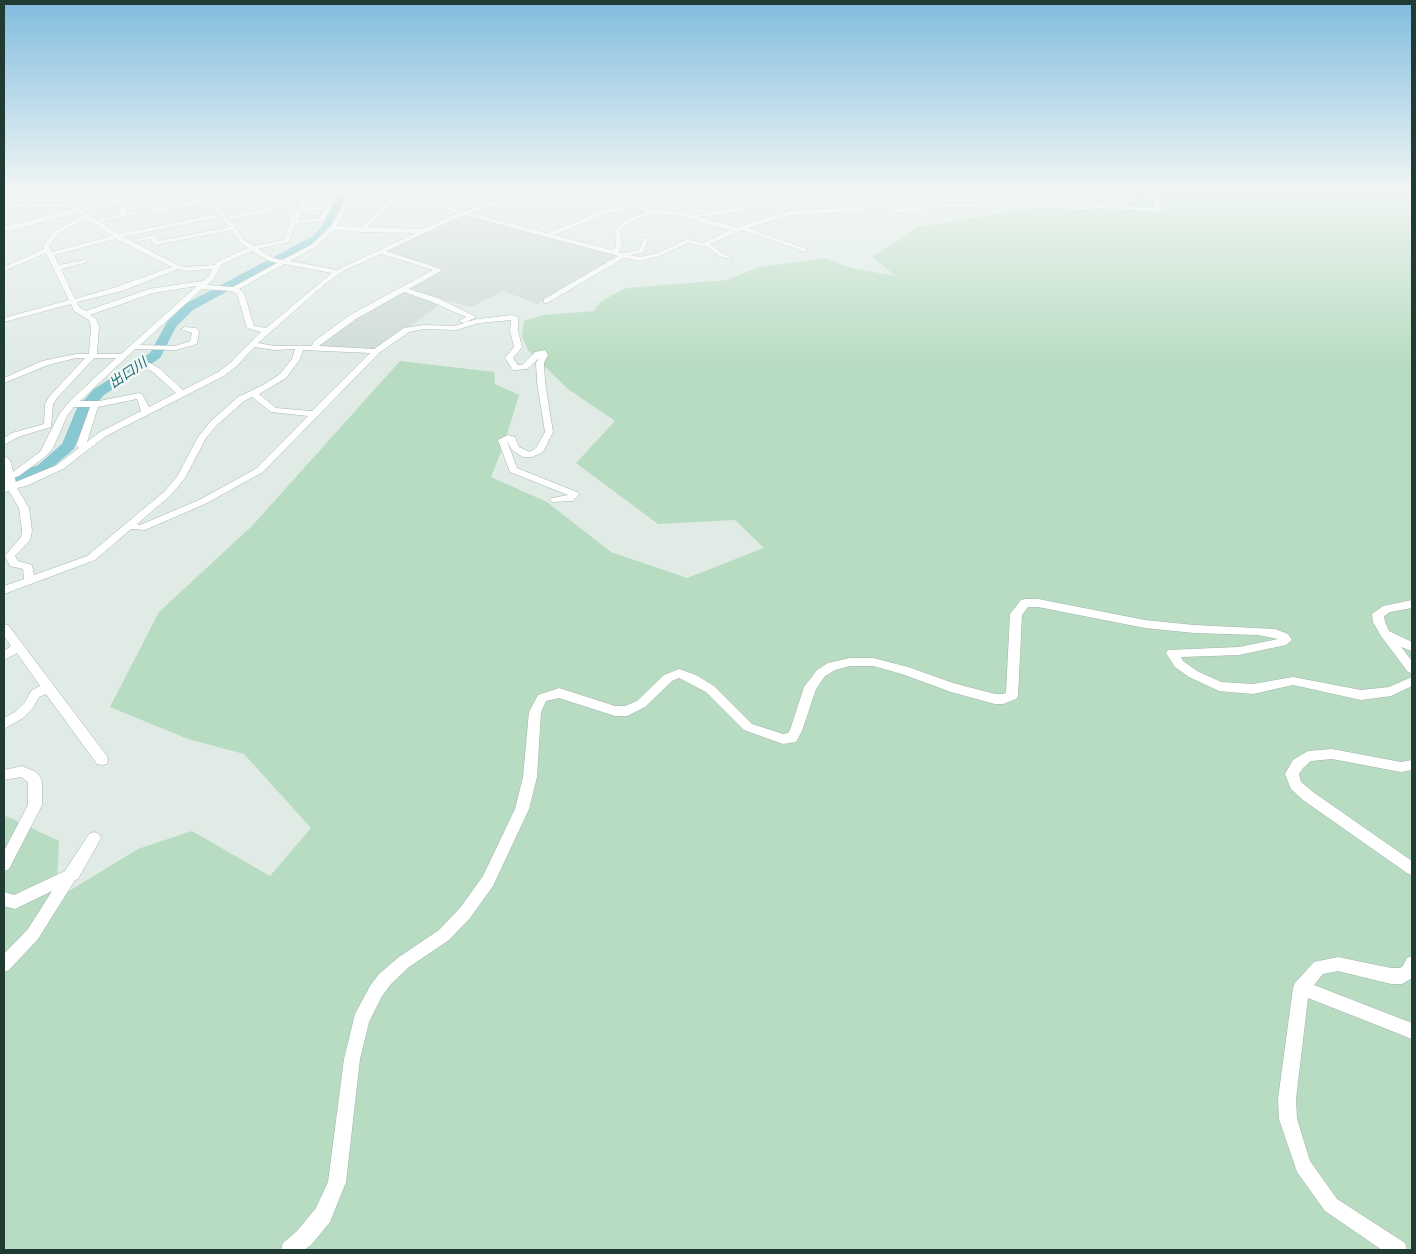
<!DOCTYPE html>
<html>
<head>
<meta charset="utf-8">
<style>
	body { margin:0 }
	#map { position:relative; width:1416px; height:1254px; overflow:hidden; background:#e0ebe6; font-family:"Asap Condensed",sans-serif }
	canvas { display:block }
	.frame { position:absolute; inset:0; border:5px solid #203b33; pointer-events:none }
</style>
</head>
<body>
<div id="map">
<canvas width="1416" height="1254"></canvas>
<div class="frame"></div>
</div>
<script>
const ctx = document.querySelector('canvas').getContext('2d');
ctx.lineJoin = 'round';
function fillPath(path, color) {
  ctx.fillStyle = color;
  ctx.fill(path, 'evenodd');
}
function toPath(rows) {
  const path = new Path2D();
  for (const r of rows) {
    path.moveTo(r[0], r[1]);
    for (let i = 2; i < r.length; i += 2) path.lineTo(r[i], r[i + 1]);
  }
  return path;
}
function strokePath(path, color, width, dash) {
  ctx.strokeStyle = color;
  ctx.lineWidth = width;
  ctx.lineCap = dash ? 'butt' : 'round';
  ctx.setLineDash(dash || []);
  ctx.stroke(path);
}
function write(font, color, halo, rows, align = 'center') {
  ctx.font = font + ' "Asap Condensed","Noto Sans JP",sans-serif';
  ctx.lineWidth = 5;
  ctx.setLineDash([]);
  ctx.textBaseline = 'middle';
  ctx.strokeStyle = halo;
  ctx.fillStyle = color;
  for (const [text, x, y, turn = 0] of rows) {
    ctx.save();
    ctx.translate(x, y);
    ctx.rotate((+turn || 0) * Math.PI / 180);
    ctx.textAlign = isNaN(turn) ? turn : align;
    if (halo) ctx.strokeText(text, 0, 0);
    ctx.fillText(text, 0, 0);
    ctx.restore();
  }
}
fillPath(toPath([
	[465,212,624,255,537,304,503,291,472,307,440,299,439,305,376,351,315,348,353,317,438,270,382,252]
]), '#cedbd4');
fillPath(toPath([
	[1133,189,1412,189,1412,1250,4,1250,4,818,6,816,59,841,56,899,138,849,192,831,270,876,311,828,244,754,188,739,110,707,159,612,252,526,400,361,494,372,495,384,519,395,503,447,491,477,547,502,611,552,687,578,764,548,735,520,658,524,576,463,615,421,568,389,528,350,522,336,524,321,543,315,594,311,600,302,626,288,727,280,759,267,825,258,851,268,896,276,872,257,917,227,1032,208,1126,210]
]), '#b8dcc1');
fillPath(toPath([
	[338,189,348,189,333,226,321,240,193,310,176,327,160,358,104,395,89,412,74,449,48,471,4,487,4,477,38,465,62,444,77,408,94,389,150,353,167,322,185,304,313,236,323,225,338,189]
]), '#87c8d1');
const minor = toPath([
	[44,189,58,190,56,193,97,220,120,214,120,208,93,189,101,189,121,202,126,208,126,213,201,199,184,189,192,189,213,202,226,214,227,217,303,200,309,189,315,189,305,207,326,206,335,189,341,189,324,221,295,224,289,242,258,249,273,258,282,260,311,245,330,227,352,189,358,189,337,226,361,227,390,200,396,197,371,189,382,189,401,194,412,189,421,189,407,196,422,200,444,191,463,189,492,202,535,189,545,189,470,213,548,233,602,211,627,205,587,189,596,189,633,203,654,196,691,192,731,196,753,189,763,189,731,200,691,196,655,200,639,205,650,209,683,212,691,215,727,210,783,194,810,189,825,189,784,198,727,214,697,217,737,227,789,211,863,207,878,201,871,197,843,204,840,202,869,194,869,189,875,189,875,194,898,209,949,203,1046,203,1052,200,1052,197,1075,189,1085,189,1057,199,1058,201,1054,204,1080,206,1102,204,1155,208,1153,200,1142,189,1149,189,1159,199,1162,210,1159,212,1102,208,1080,210,1040,206,949,207,897,213,882,204,864,211,790,215,748,228,807,249,807,251,803,251,742,230,710,244,723,254,731,257,731,259,719,256,708,247,688,243,662,255,640,261,624,258,547,303,544,303,544,299,618,256,464,215,386,251,441,269,441,271,409,289,438,298,476,317,466,322,478,319,512,315,518,317,518,331,522,347,513,358,518,365,522,365,535,352,545,350,548,355,544,363,545,382,553,432,543,452,532,457,523,457,512,450,507,441,517,468,577,492,579,494,573,501,552,502,550,500,552,498,568,495,510,472,498,440,508,435,515,437,519,447,530,452,536,448,545,432,537,382,536,363,539,358,527,369,516,370,513,370,505,358,514,347,510,331,511,320,479,323,456,330,424,329,409,332,379,353,263,472,207,503,145,530,131,529,95,560,4,594,4,586,24,579,23,569,10,566,5,556,21,537,22,531,19,508,6,486,57,465,79,448,76,446,90,407,74,407,67,416,53,448,46,456,19,476,7,480,4,479,4,475,13,472,40,452,60,413,69,402,116,358,94,358,57,398,53,404,51,427,18,437,4,445,4,438,12,433,44,424,45,404,49,397,85,358,76,358,48,365,4,383,4,378,42,361,76,354,89,354,91,327,89,320,74,311,71,304,4,322,4,318,69,300,46,253,4,271,4,267,44,249,43,246,55,231,82,215,69,207,4,208,4,204,64,203,51,194,15,203,12,201,47,191,44,189],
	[461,193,486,204,463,211,428,202,447,194,461,193],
	[402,198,420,203,458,213,423,229,368,227,394,202,402,198],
	[205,202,218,214,118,234,101,222,144,212,176,209,205,202],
	[300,204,291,218,284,240,254,246,244,240,230,220,300,204],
	[633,207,646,212,624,221,615,229,616,247,612,250,554,235,606,214,633,207],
	[324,210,320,218,297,220,302,211,324,210],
	[653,213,682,216,714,226,730,230,703,243,687,239,658,253,640,257,630,255,644,252,648,238,644,238,639,250,623,253,618,252,622,247,620,230,628,223,653,213],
	[221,217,230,227,158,241,156,236,154,235,135,239,138,241,151,239,152,243,155,245,232,230,240,242,248,248,217,262,215,265,185,267,180,266,123,237,221,217],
	[86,218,112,236,52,252,49,246,59,233,86,218],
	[335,230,362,232,416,233,337,270,290,261,315,247,335,230],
	[116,239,172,267,116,287,75,299,61,269,88,262,85,260,59,265,54,255,116,239],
	[252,251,269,261,277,263,233,287,207,285,214,278,222,264,252,251],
	[381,254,433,270,350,315,313,342,312,346,275,346,258,343,326,283,345,270,381,254],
	[284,264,332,273,266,328,254,326,244,293,239,289,284,264],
	[178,269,185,271,212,269,209,276,203,281,149,289,86,311,80,308,77,302,122,291,178,269],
	[197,286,121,354,97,354,99,327,96,319,90,315,153,293,197,286],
	[202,289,232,291,237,294,247,328,261,332,230,363,218,372,183,390,159,368,150,363,144,363,144,367,153,372,176,393,149,407,142,394,139,393,99,401,80,401,135,349,176,350,197,344,199,331,196,328,185,327,181,329,192,333,190,341,175,346,140,345,202,289],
	[404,292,432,302,466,317,459,321,464,323,455,326,424,325,404,328,374,349,319,346,356,319,404,292],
	[254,347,275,350,295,349,292,359,280,374,263,385,238,397,210,422,198,437,178,475,165,491,87,556,34,575,32,565,18,561,15,556,30,540,32,531,29,508,17,488,26,486,63,469,106,436,224,376,236,367,254,347],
	[303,350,370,353,312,411,276,408,259,394,286,378,300,359,303,350],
	[252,397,271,412,308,416,257,468,201,499,140,525,137,524,171,495,185,478,206,438,216,426,244,401,252,397],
	[137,399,141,411,100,432,87,442,98,407,137,399],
	[1025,599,1038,599,1145,620,1194,625,1275,629,1288,634,1292,640,1286,645,1239,655,1181,657,1183,661,1197,671,1221,682,1253,684,1293,677,1361,690,1389,687,1412,677,1412,686,1391,696,1361,700,1293,685,1253,694,1219,691,1189,677,1175,667,1166,653,1168,650,1239,647,1278,639,1258,635,1194,633,1145,628,1038,607,1028,607,1022,615,1018,696,1016,699,1003,704,995,704,951,692,902,674,873,666,850,666,835,670,825,676,816,689,802,731,796,742,783,744,744,730,706,692,679,678,672,681,645,707,627,716,615,716,559,698,546,701,541,712,537,777,529,809,493,886,470,918,449,940,409,967,391,984,382,996,369,1022,360,1059,346,1182,330,1222,311,1245,304,1250,281,1250,283,1243,297,1231,316,1208,328,1182,344,1059,355,1014,370,986,379,974,399,957,439,930,460,908,483,876,515,809,523,777,529,712,538,695,559,688,615,706,625,706,637,701,664,675,679,669,696,675,714,686,752,724,783,734,788,733,790,730,804,687,817,670,828,663,850,658,873,658,908,667,953,683,995,694,1003,694,1006,693,1010,614,1021,600,1025,599],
	[1412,600,1412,608,1390,612,1384,616,1385,622,1389,631,1412,642,1412,651,1401,647,1412,661,1412,673,1408,672,1381,636,1373,622,1372,614,1383,606,1412,600],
	[4,624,8,625,107,756,108,760,107,764,102,765,97,764,46,694,39,697,33,708,23,718,4,729,4,718,15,712,25,702,31,691,40,686,17,653,4,660,4,651,11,646,4,636,4,624],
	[1332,749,1401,762,1412,760,1412,770,1401,772,1332,759,1311,761,1303,768,1299,774,1301,782,1313,792,1412,861,1412,875,1407,873,1303,800,1291,789,1285,774,1293,760,1308,751,1332,749],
	[22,766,36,772,40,777,42,781,42,805,9,869,4,871,4,851,28,805,28,782,21,777,4,780,4,770,22,766],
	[94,832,99,834,101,838,78,879,75,880,38,939,9,970,4,972,4,954,28,929,52,891,15,909,4,906,4,892,14,895,65,871,89,834,94,832],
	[1412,956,1412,978,1402,984,1391,984,1338,971,1323,974,1314,985,1412,1023,1412,1039,1308,998,1296,1099,1297,1119,1310,1161,1337,1199,1405,1243,1407,1250,1382,1250,1325,1211,1297,1172,1279,1119,1278,1099,1293,988,1295,983,1314,962,1338,957,1391,968,1400,968,1403,966,1407,958,1412,956]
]);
const secondary = toPath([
	[158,189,174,189,4,232,4,227,76,208,158,189],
	[4,456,10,460,17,486,4,493,4,456]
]);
strokePath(minor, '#a3b3ad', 1);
strokePath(secondary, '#9eb7ad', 1);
fillPath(minor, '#fff');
fillPath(secondary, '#fff');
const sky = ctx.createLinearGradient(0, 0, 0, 365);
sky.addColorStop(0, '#81bcdf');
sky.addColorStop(0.52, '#f1f6f4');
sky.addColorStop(1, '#f1f6f400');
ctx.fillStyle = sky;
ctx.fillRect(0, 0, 1416, 365);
write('italic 14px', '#1b6a77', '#f0f7f4', [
	["出口川",128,373,-34]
]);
</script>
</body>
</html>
